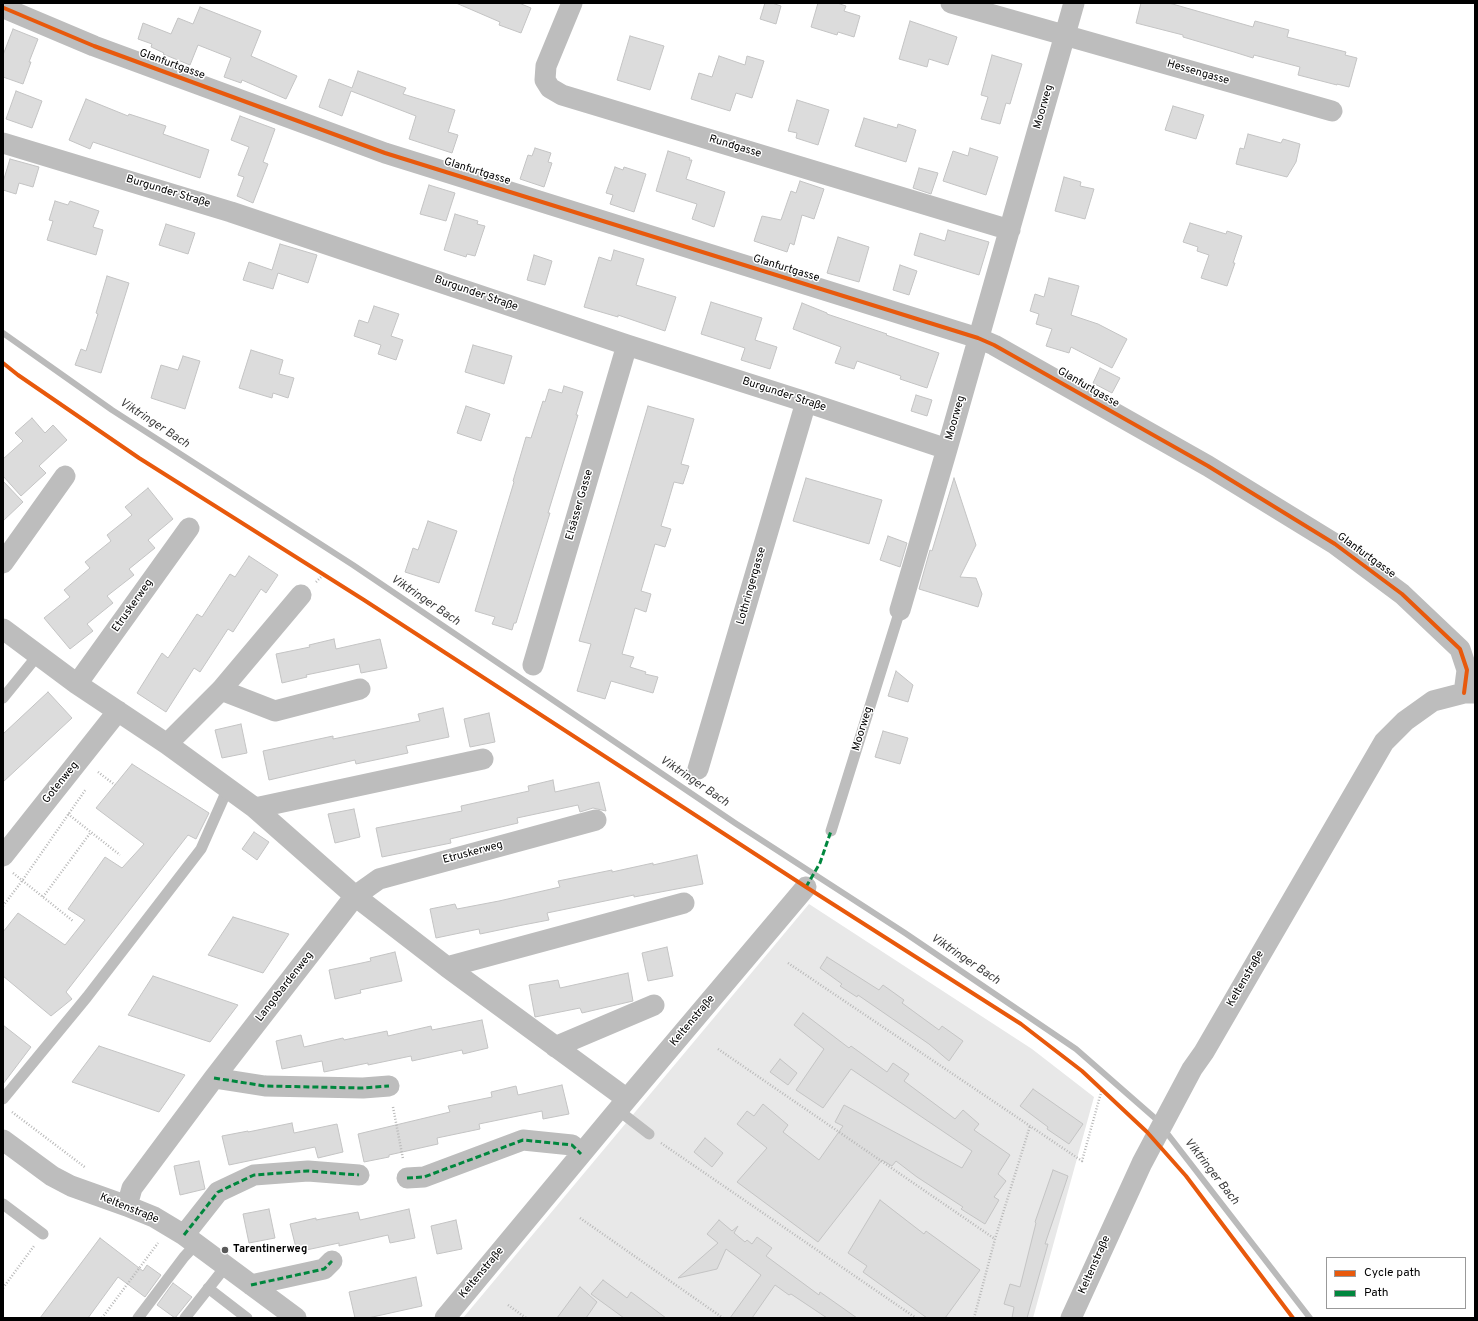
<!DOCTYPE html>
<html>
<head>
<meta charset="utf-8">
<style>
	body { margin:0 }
	#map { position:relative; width:1478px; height:1321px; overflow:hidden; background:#fff; font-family:Overpass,sans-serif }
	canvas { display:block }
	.frame { position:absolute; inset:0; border:4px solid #000; pointer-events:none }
	.legend { position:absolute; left:1326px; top:1257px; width:140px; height:52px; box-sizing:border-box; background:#fff; border:1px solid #999; margin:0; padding:5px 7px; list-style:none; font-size:12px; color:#000 }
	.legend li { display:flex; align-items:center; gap:8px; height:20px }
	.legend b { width:20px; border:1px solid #999 }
</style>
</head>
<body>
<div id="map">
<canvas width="1478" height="1321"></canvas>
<div class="frame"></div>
<ul class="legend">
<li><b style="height:5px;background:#e8590c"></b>Cycle path</li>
<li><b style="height:5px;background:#00873e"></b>Path</li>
</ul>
</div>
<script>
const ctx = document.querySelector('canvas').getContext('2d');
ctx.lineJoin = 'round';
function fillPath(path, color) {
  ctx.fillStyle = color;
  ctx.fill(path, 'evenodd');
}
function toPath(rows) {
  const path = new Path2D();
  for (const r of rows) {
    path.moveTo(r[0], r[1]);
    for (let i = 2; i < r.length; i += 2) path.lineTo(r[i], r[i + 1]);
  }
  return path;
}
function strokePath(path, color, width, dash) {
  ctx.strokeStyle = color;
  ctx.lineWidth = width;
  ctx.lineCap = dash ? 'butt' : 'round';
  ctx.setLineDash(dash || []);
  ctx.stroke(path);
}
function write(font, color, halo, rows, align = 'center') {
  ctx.font = font + ' Overpass,sans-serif';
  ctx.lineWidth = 3;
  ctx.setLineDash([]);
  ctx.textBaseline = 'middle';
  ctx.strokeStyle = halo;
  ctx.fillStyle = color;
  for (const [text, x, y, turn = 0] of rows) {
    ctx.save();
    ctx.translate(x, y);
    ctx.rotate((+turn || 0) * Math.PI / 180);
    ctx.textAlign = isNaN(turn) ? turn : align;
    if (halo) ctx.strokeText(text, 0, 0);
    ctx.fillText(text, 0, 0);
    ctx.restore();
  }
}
fillPath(toPath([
	[809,904,1032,1049,1094,1097,1033,1318,463,1318]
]), '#e8e8e8');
strokePath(toPath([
	[3,333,112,410,353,565,735,823,905,933,1076,1049,1156,1119,1310,1318]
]), '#bababa', 6);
const building = toPath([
	[456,3,519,3,531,8,521,33,499,25,500,22,456,3],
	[765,3,772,3,781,6,776,24,760,19,765,3],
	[818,3,837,3,846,6,844,11,860,16,854,37,838,32,837,35,811,27,818,3],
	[1141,3,1169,3,1253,27,1255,21,1289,30,1287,37,1346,52,1345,55,1357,58,1349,87,1337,84,1337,85,1298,75,1300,67,1254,55,1253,58,1234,52,1183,37,1183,35,1136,23,1141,3],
	[200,7,261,31,251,56,297,76,286,99,242,80,241,83,224,77,231,58,198,45,190,65,163,54,164,53,151,47,152,44,138,39,143,23,171,34,178,18,193,24,200,7],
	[910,21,957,37,948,65,929,59,927,67,899,59,910,21],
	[13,29,38,39,29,62,31,62,23,84,3,77,3,55,13,29],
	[630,36,664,46,650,90,617,80,630,36],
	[992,55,1022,64,1010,104,1006,103,1000,124,981,119,988,97,981,95,992,55],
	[719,56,745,65,747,56,764,61,752,98,736,93,730,111,691,99,699,73,712,77,719,56],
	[358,71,406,88,403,94,455,110,448,132,458,135,452,153,409,139,416,116,351,91,342,116,319,107,329,79,352,88,358,71],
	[16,91,42,101,32,128,6,119,16,91],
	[86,99,128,116,129,114,166,126,163,134,209,150,200,178,93,142,90,149,69,140,86,99],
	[797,100,829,110,818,145,796,138,797,133,788,131,797,100],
	[1173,106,1204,115,1196,139,1165,130,1173,106],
	[240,116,275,129,263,162,268,164,253,203,237,196,244,177,238,175,249,147,231,140,240,116],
	[864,118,897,128,898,124,916,130,906,162,855,146,864,118],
	[1248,134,1281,143,1283,139,1300,144,1296,162,1287,177,1236,164,1240,148,1244,149,1248,134],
	[535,148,551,153,548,162,552,163,544,187,520,179,528,155,532,156,535,148],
	[970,148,998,157,986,195,943,181,953,151,968,156,970,148],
	[668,151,690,158,689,160,692,160,686,179,725,192,714,227,692,219,697,204,656,191,668,151],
	[10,159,39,167,33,187,19,183,16,194,3,190,3,182,10,159],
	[615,167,623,170,624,167,646,174,634,212,610,204,613,195,606,193,615,167],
	[919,168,938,173,931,194,913,188,919,168],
	[1064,177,1081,182,1080,186,1094,189,1085,219,1055,211,1064,177],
	[800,181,824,189,814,219,802,215,794,245,790,243,787,252,754,241,762,216,781,220,791,191,796,193,800,181],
	[429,185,455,193,446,221,420,214,429,185],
	[55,201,68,205,70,201,99,211,93,227,103,230,96,255,47,240,53,221,49,220,55,201],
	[455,214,478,221,477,224,485,226,475,256,467,254,466,257,444,250,455,214],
	[1190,223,1226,234,1227,231,1242,236,1233,263,1235,263,1227,286,1201,278,1209,255,1197,251,1198,247,1183,242,1190,223],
	[166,224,195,233,188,254,159,245,166,224],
	[948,230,989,242,979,275,914,255,920,233,945,241,948,230],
	[838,237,869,247,859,282,827,273,838,237],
	[280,244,317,255,308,283,278,273,273,289,243,280,249,262,272,270,280,244],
	[614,250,644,259,636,285,676,297,665,331,618,315,618,317,584,307,599,257,611,261,614,250],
	[534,255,552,261,545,285,527,280,534,255],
	[900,265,917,271,909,295,893,290,900,265],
	[107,276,129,283,101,373,75,365,81,349,86,351,98,314,96,313,107,276],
	[1049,278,1079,286,1071,315,1098,324,1127,339,1112,368,1071,347,1069,353,1046,346,1052,329,1036,324,1039,314,1030,311,1035,294,1044,297,1049,278],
	[711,302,762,318,755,340,777,347,770,369,741,360,745,348,701,334,711,302],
	[802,303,827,313,827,314,887,334,886,335,939,353,927,388,900,379,901,376,857,361,854,369,835,363,841,347,793,329,802,303],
	[374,306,399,314,391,336,403,340,396,360,378,354,381,345,354,336,359,320,368,323,374,306],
	[473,345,512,356,504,384,465,372,473,345],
	[251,350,283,360,279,374,294,378,288,398,273,393,272,398,239,388,251,350],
	[183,356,200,361,185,409,151,398,161,365,178,370,183,356],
	[1100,368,1120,378,1112,393,1093,383,1100,368],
	[564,386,583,392,576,415,578,415,548,513,550,513,516,623,514,623,512,630,492,624,495,617,475,611,514,482,513,481,526,437,531,438,543,401,545,402,549,389,562,393,564,386],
	[916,395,932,400,927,416,911,411,916,395],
	[466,406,490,414,481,441,457,433,466,406],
	[648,406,694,419,681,464,689,466,683,484,674,482,661,526,671,529,665,547,655,544,641,591,651,594,646,612,635,608,622,654,634,657,630,667,646,672,645,674,658,677,653,693,611,681,605,699,577,691,591,644,579,641,648,406],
	[32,418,45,433,53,425,67,440,39,466,46,473,21,496,3,476,3,459,23,441,15,433,32,418],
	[806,478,882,500,869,544,793,521,806,478],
	[954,478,976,545,960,577,976,578,982,594,978,607,919,589,930,550,932,551,954,478],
	[3,481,23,502,3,521,3,481],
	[148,488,173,519,148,540,155,548,129,569,134,575,107,596,113,603,87,624,93,631,70,649,44,618,70,597,64,590,90,568,85,562,111,541,107,535,132,515,125,507,148,488],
	[428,521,457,531,439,583,405,572,413,548,418,550,428,521],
	[888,536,907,543,900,567,880,560,888,536],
	[249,556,278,575,266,593,261,589,233,632,228,629,200,672,194,668,166,712,137,693,162,653,168,658,197,614,202,617,230,574,235,577,249,556],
	[334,639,336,649,380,639,387,668,361,673,359,664,306,675,307,677,282,683,276,654,310,647,309,645,334,639],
	[896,671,913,685,908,702,888,696,896,671],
	[48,692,72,718,3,782,3,734,48,692],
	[443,708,449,737,406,746,408,753,356,764,355,760,269,780,263,751,333,736,333,739,420,721,418,714,443,708],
	[489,713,495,742,470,747,464,719,489,713],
	[241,724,247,753,222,758,215,730,241,724],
	[883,731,908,738,900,764,875,757,883,731],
	[132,764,209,813,196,839,188,835,66,992,72,999,51,1016,3,976,3,932,18,913,65,945,85,920,68,909,105,857,122,868,144,844,96,808,132,764],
	[553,780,555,792,599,782,606,811,593,808,580,812,578,805,517,818,518,823,450,839,451,843,382,857,376,828,462,811,461,806,529,791,528,786,553,780],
	[354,809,360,837,335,843,328,814,354,809],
	[254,832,269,842,257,860,242,849,254,832],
	[697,855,703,884,634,897,634,895,547,913,549,920,523,925,480,934,479,929,436,938,430,909,455,904,457,909,499,901,560,887,558,881,612,870,612,872,653,863,653,865,697,855],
	[233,917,289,934,263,973,208,955,233,917],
	[667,947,673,976,648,981,642,953,667,947],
	[395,952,402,981,360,990,361,993,335,999,329,970,371,961,370,958,395,952],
	[827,957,879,990,883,985,904,1000,902,1003,939,1030,942,1026,963,1041,949,1061,929,1044,858,995,857,997,840,986,842,984,820,968,827,957],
	[628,973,633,1001,582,1013,580,1008,535,1017,529,985,558,980,560,988,628,973],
	[153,976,238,1005,210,1042,128,1015,153,976],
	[803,1013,849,1048,851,1046,887,1072,893,1063,909,1074,904,1081,955,1119,963,1110,979,1124,974,1130,1010,1155,998,1174,1006,1181,994,1197,999,1200,985,1224,961,1209,963,1207,917,1177,896,1161,892,1166,882,1160,818,1242,737,1182,767,1148,737,1124,747,1111,754,1116,763,1104,788,1125,783,1132,819,1160,843,1126,835,1122,844,1105,962,1168,972,1151,851,1069,823,1108,796,1090,824,1049,794,1025,803,1013],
	[482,1020,488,1048,463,1054,462,1050,412,1061,411,1056,368,1065,368,1063,324,1072,322,1061,282,1069,276,1041,301,1035,304,1047,343,1038,344,1040,387,1031,388,1036,431,1026,432,1030,482,1020],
	[3,1025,31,1047,3,1084,3,1025],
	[99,1046,185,1075,159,1112,72,1082,99,1046],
	[780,1059,797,1073,788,1085,770,1072,780,1059],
	[562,1085,569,1114,543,1119,542,1111,479,1124,480,1129,437,1138,438,1144,389,1155,389,1157,364,1162,358,1134,450,1112,448,1106,492,1097,491,1092,516,1086,518,1095,562,1085],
	[1033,1089,1083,1124,1069,1144,1047,1129,1048,1127,1020,1106,1033,1089],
	[292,1123,294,1133,337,1124,343,1152,318,1158,315,1147,229,1165,222,1136,248,1131,248,1132,292,1123],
	[705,1138,723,1153,712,1167,694,1152,705,1138],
	[199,1161,205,1189,180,1195,174,1166,199,1161],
	[1053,1170,1068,1176,1045,1244,1048,1244,1027,1318,1012,1318,1014,1307,1004,1304,1010,1284,1020,1287,1036,1223,1035,1222,1053,1170],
	[880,1200,924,1234,926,1231,980,1270,945,1318,927,1318,863,1272,867,1266,848,1253,880,1200],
	[269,1209,275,1238,249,1243,243,1214,269,1209],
	[409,1209,415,1238,390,1243,388,1235,339,1246,339,1243,297,1252,290,1224,316,1218,316,1220,358,1212,360,1220,409,1209],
	[456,1220,462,1249,437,1254,431,1226,456,1220],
	[719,1220,732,1231,738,1226,734,1233,745,1242,747,1240,752,1244,757,1237,772,1248,766,1256,819,1295,820,1292,857,1318,827,1318,791,1294,789,1295,775,1285,752,1318,730,1318,761,1275,726,1249,717,1269,678,1278,718,1243,707,1234,719,1220],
	[100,1238,143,1271,147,1265,161,1275,145,1297,118,1277,88,1318,40,1318,100,1238],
	[416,1277,422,1306,368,1318,355,1318,349,1292,416,1277],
	[603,1280,627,1298,631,1292,666,1318,624,1318,591,1294,603,1280],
	[173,1283,192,1297,175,1318,157,1305,173,1283],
	[580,1287,597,1302,586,1318,557,1318,580,1287]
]);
fillPath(building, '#dcdcdc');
strokePath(building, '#c4c4c4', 1);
strokePath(toPath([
	[316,582,324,574],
	[98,772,115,785],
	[68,814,120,855],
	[13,873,73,921],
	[43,897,91,832],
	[3,906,22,881,86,789],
	[788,963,1082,1161,1102,1089],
	[718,1049,995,1239],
	[393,1107,403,1159],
	[12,1112,86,1168],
	[661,1143,916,1318],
	[580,1218,723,1318],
	[3,1288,34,1246],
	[508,1305,526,1318],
	[102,1318,158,1243],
	[974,1318,995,1239,1030,1126]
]), '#b8b8b8', 2.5, [1, 2]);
strokePath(toPath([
	[3,698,38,655],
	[831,831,900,610],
	[3,1099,87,997,201,849,228,788],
	[618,1110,649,1134],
	[3,1204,43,1234],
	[208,1288,247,1318],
	[138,1318,184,1257,196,1244],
	[185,1318,226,1266]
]), '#bdbdbd', 11);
strokePath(toPath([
	[572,3,546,66,545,80,550,88,562,95,1010,230],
	[951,3,1332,111],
	[4,8,94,46,385,153,978,338,994,345,1208,466,1335,544,1402,594,1460,649,1467,670,1464,693],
	[3,143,231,212,627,345,806,402,947,449],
	[3,563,65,476],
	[900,610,947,449,1074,3],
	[3,629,77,684,167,744,255,808,355,896,447,967,627,1099],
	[533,665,627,345],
	[77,684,189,528],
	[221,690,275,711,360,689],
	[167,744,221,690,301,595],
	[698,769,806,402],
	[255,808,483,759],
	[3,856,118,711],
	[447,967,684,903],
	[555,1047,654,1005],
	[214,1078,265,1086,363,1088,389,1086],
	[3,1140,52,1176,71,1186,127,1206,154,1217,184,1235,296,1318],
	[407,1178,424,1177,523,1140,572,1145,581,1154],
	[127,1206,132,1188,214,1078,355,896,379,879,596,820],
	[184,1235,218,1192,254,1175,308,1171,359,1175],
	[251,1285,324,1269,332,1261],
	[445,1318,627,1099,806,887],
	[1071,1318,1142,1163,1192,1069,1204,1052,1384,742,1405,721,1433,701,1464,693,1475,693]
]), '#bdbdbd', 21);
strokePath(toPath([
	[806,887,820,863,831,831],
	[214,1078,265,1086,363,1088,389,1086],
	[407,1178,424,1177,523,1140,572,1145,581,1154],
	[184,1235,218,1192,254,1175,308,1171,359,1175],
	[251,1285,324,1269,332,1261]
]), '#00873e', 3, [6, 3]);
strokePath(toPath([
	[4,8,94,46,385,153,978,338,994,345,1208,466,1335,544,1402,594,1460,649,1467,670,1464,693],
	[3,363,18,375,139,458,364,600,806,887,1021,1024,1082,1071,1147,1132,1186,1176,1293,1318]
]), '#e8590c', 4);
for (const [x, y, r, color] of [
	[225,1250,4,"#595959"]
]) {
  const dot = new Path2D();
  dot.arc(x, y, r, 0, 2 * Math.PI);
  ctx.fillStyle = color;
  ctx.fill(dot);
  strokePath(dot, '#fff', 1.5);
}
write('11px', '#000', '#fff', [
	["Glanfurtgasse",172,65,20],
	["Hessengasse",1198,73,16],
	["Moorweg",1044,107,-74],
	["Rundgasse",735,147,17],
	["Glanfurtgasse",477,172,17],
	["Burgunder Straße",168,192,17],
	["Glanfurtgasse",786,269,17],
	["Burgunder Straße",476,294,19],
	["Glanfurtgasse",1088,388,30],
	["Burgunder Straße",784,395,18],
	["Moorweg",956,418,-74],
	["Elsässer Gasse",580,505,-74],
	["Glanfurtgasse",1366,556,36],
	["Lothringergasse",752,586,-74],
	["Etruskerweg",133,606,-55],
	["Moorweg",863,729,-73],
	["Gotenweg",61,783,-51],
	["Etruskerweg",473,853,-15],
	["Keltenstraße",1246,979,-60],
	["Langobardenweg",285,987,-52],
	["Keltenstraße",693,1021,-50],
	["Keltenstraße",129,1209,22],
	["Keltenstraße",1095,1265,-66],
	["Keltenstraße",482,1273,-50]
]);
write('bold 11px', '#000', '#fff', [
	["Tarentinerweg",233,1250]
], 'left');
write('italic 12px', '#3e3e3e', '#fff', [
	["Viktringer Bach",154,424,33],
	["Viktringer Bach",425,601,34],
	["Viktringer Bach",694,782,34],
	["Viktringer Bach",965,960,34],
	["Viktringer Bach",1211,1172,52]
]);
</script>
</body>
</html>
